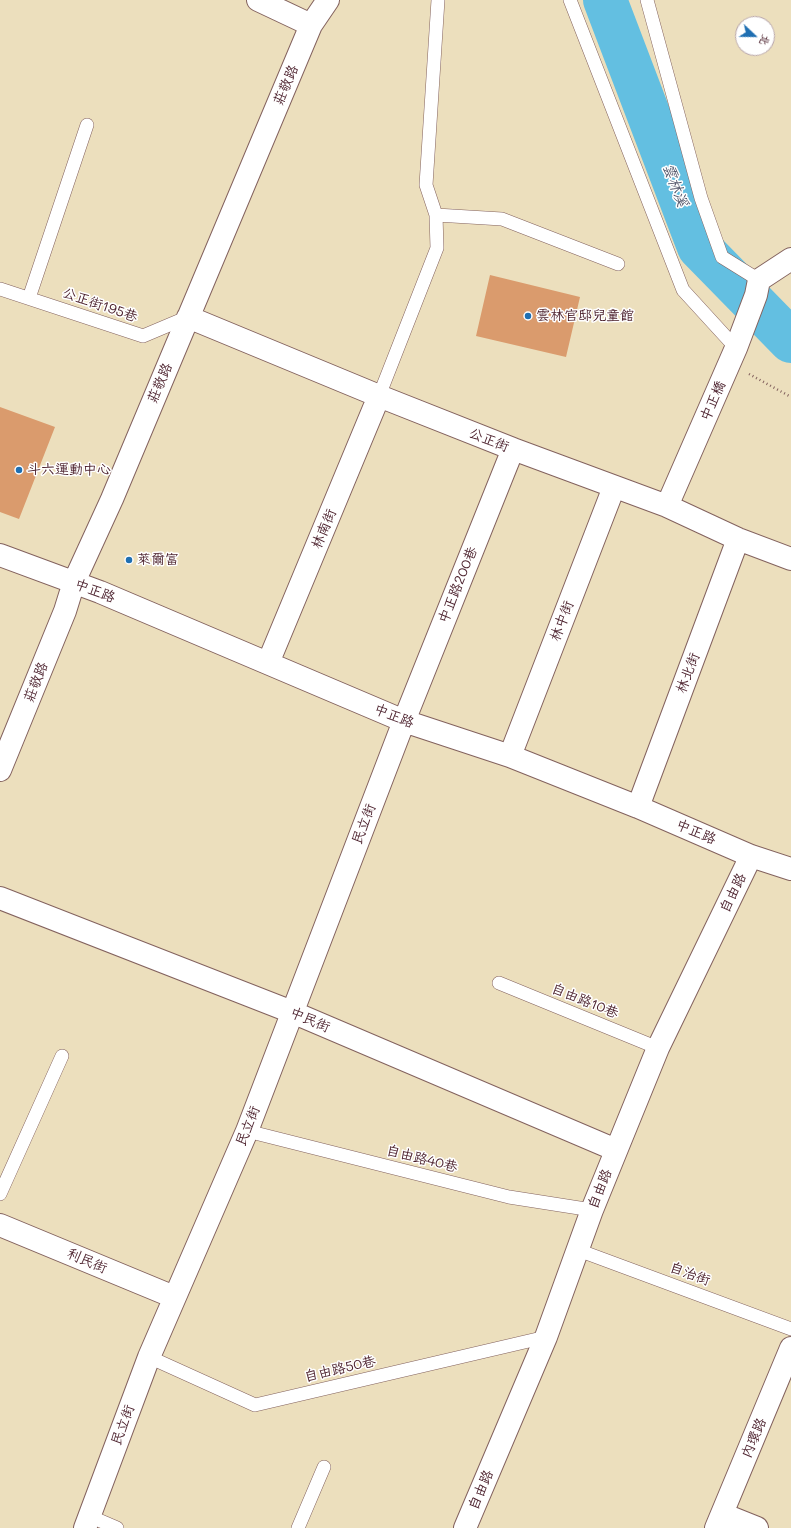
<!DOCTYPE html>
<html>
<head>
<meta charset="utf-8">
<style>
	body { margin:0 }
	#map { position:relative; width:791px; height:1528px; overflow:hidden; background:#ecdfbd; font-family:Mali,"LXGW WenKai TC",sans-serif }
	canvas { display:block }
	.north { position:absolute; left:735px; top:16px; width:40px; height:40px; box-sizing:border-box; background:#fff; border:1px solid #b7a5aa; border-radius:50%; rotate:112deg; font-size:11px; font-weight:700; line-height:16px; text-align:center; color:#4a1f2b }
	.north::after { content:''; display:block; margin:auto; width:14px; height:18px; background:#1f6fb2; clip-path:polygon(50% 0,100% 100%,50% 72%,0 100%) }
</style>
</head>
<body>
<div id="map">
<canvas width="791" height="1528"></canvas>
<div class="north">北</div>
</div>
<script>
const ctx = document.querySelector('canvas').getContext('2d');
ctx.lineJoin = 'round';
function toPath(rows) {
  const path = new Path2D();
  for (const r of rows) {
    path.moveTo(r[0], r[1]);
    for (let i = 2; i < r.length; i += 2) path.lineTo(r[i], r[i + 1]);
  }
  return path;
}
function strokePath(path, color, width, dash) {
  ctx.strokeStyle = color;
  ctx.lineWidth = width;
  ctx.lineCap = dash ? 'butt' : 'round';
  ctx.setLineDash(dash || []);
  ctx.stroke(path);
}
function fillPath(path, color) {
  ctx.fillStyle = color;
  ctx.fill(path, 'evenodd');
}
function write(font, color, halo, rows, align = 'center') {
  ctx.font = font + ' Mali,"LXGW WenKai TC",sans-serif';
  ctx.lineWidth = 3;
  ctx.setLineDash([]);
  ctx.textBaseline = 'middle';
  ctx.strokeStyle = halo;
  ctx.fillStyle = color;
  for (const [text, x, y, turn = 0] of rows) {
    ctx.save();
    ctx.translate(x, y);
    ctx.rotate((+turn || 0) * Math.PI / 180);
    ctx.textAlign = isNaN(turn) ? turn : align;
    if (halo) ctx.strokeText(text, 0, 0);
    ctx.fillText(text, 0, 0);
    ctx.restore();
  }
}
strokePath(toPath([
	[605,0,699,247,791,341]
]), '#63bfe1', 44);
fillPath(toPath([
	[490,275,580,297,566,357,476,336],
	[0,407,55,427,19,519,0,512]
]), '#da9b6d');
const lane = toPath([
	[570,0,683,290,736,348],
	[647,0,701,198,722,257,759,280],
	[436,215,502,219,618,264],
	[0,289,143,336,188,317],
	[29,298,87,125],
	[379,396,437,248,436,215,426,185,438,0],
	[499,983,658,1048],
	[247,1131,509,1197,592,1210],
	[0,1194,62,1056],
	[578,1250,791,1329],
	[149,1357,255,1405,546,1337],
	[89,1516,117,1528],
	[298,1528,324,1467]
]);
const street = toPath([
	[258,0,311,25],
	[188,317,379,396,513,449,667,506,738,539,791,559],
	[667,506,736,348,756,295,759,280,791,259],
	[0,555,100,592,404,721,510,756,638,807,751,856,791,869],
	[268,663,379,396],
	[510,756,614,487],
	[0,770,65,611,74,582,112,499,311,25,328,0],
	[638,807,738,539],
	[0,898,292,1012,616,1150],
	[0,1225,174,1297],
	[722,1514,757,1528],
	[85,1528,149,1357,247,1131,404,721,513,449],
	[465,1528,546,1337,592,1210,658,1048,751,856],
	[716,1528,791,1348]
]);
strokePath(lane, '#83625e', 14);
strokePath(street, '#83625e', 24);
strokePath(toPath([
	[749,374,791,397]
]), '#83625e', 2.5, [1, 3]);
strokePath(lane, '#fff', 13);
strokePath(street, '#fff', 22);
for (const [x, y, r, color] of [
	[528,316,4,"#1f6fb2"],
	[19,470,4,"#1f6fb2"],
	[129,560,4,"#1f6fb2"]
]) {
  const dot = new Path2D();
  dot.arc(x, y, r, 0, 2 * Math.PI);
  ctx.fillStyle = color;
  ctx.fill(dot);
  strokePath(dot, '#fff', 1.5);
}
write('14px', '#4a1f2b', '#fff', [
	["莊敬路",286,85,-67],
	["公正街195巷",100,305,19],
	["莊敬路",160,383,-67],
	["中正橋",713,401,-66],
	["公正街",489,440,22],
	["林南街",324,529,-67],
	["中正路200巷",458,585,-68],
	["中正路",95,591,21],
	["林中街",562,621,-69],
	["林北街",688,673,-69],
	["莊敬路",36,682,-68],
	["中正路",394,716,22],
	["民立街",364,824,-69],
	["中正路",696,832,23],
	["自由路",733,893,-64],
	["自由路10巷",585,1001,22],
	["中民街",310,1020,23],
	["民立街",248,1126,-68],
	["自由路40巷",422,1159,14],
	["自由路",600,1189,-68],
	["利民街",87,1261,23],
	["自治街",690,1274,20],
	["自由路50巷",340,1369,-13],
	["民立街",123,1425,-70],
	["內環路",754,1438,-67],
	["自由路",481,1490,-67]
]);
write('14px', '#4a1f2b', '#fff', [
	["雲林官邸兒童館",536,316],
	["斗六運動中心",27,470],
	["萊爾富",137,560]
], 'left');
write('italic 15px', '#53576b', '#fff', [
	["雲林溪",675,185,69]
]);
</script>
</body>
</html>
